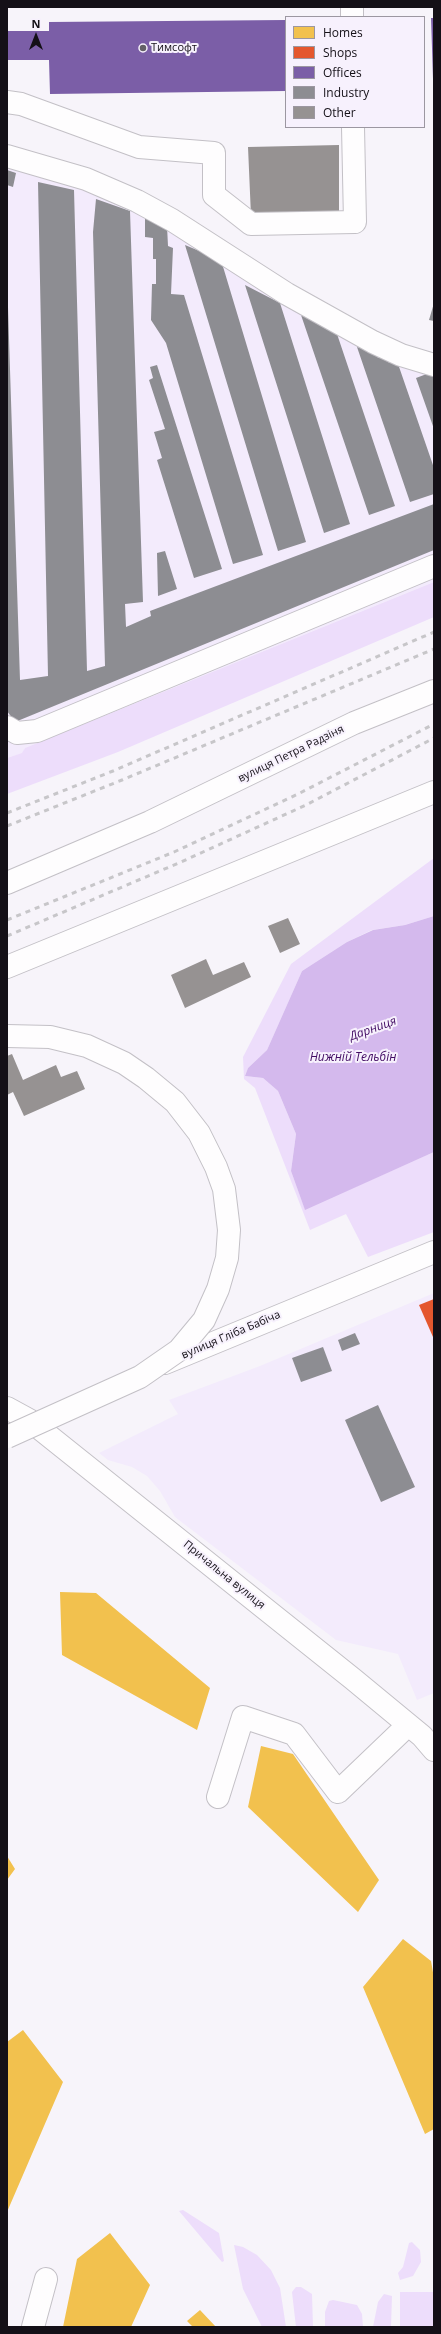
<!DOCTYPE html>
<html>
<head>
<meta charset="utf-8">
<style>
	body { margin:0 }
	#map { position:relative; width:441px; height:2334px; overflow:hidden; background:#f7f4fa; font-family:"Open Sans",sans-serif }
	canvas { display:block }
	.frame { position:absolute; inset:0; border:8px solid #141017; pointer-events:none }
	.legend { position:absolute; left:285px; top:16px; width:140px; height:112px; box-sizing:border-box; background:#f7f1fd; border:1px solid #9c97a1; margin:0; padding:5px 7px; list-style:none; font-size:12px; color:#141017 }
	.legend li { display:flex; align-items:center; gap:8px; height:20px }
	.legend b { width:20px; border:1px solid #9c97a1 }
	.north { position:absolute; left:16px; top:16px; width:40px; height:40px; -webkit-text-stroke:3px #f7f1fd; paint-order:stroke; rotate:0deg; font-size:11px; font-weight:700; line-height:16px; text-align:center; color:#141017 }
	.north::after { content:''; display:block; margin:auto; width:14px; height:18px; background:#141017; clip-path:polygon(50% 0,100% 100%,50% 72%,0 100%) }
</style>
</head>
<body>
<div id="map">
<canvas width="441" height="2334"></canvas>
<div class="frame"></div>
<ul class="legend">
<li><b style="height:11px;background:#f2c14e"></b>Homes</li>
<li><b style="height:11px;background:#e4572e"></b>Shops</li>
<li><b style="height:11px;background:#7b5ea7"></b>Offices</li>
<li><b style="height:11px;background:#8d8d92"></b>Industry</li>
<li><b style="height:11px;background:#969292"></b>Other</li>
</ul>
<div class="north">N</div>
</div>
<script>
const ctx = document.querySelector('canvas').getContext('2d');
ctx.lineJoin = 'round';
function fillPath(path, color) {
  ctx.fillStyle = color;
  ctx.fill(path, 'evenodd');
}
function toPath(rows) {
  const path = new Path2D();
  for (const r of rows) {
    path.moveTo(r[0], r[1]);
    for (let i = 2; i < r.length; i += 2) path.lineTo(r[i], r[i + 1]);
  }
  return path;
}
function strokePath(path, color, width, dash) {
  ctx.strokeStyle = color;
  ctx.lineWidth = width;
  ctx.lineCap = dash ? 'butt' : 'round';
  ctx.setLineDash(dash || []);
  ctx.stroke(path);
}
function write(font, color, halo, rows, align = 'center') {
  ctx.font = font + ' "Open Sans",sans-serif';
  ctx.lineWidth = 4;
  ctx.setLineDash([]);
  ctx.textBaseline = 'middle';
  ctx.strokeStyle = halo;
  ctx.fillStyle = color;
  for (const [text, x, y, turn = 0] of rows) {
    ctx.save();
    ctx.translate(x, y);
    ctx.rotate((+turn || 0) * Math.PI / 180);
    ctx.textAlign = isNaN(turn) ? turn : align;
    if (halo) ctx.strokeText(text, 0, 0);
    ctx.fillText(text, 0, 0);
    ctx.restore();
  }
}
fillPath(toPath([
	[7,147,63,161,376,337,434,356,434,582,25,748,23,753,7,758],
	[434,1293,434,1693,417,1700,398,1654,336,1640,175,1517,160,1491,147,1476,132,1467,108,1460,99,1453,178,1414,169,1400,260,1366]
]), '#f3ebfc');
fillPath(toPath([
	[434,582,434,617,118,752,7,794,7,758,22,753,25,748],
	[434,858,434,916,405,925,372,930,347,942,302,971,267,1050,248,1068,245,1076,263,1078,278,1091,296,1134,291,1171,305,1209,434,1152,434,1232,368,1257,346,1214,310,1230,255,1088,244,1079,243,1057,291,964],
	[183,2210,219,2233,224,2261,222,2262,179,2211],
	[412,2242,420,2250,421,2262,413,2276,400,2280,398,2273,403,2267,409,2243],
	[234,2245,243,2247,257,2255,271,2270,280,2288,286,2327,262,2327,243,2289],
	[296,2287,301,2287,312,2294,313,2327,296,2327,292,2292],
	[400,2292,434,2292,434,2327,400,2327],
	[384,2294,392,2296,391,2327,373,2327,378,2302],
	[333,2300,357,2305,362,2314,363,2327,325,2327,325,2312,329,2301]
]), '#edddfb');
fillPath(toPath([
	[434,916,434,1152,305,1210,291,1171,296,1134,278,1091,263,1078,245,1076,248,1068,267,1050,302,971,347,942,373,930,405,925]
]), '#d4b9ed');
fillPath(toPath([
	[60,1592,96,1593,210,1688,197,1730,62,1655],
	[261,1746,293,1754,379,1880,358,1912,248,1807],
	[7,1856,15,1869,7,1880],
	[403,1939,431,1961,434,1978,434,2129,425,2134,363,1987],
	[23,2030,63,2082,7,2212,7,2042],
	[110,2233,150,2285,131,2327,63,2327,77,2259],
	[200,2310,216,2327,193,2327,187,2321]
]), '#f2c14e');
fillPath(toPath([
	[434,1299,434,1337,433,1337,419,1305]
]), '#e4572e');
fillPath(toPath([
	[431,18,434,18,434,79,433,79],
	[286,20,286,91,50,94,49,60,7,60,7,31,49,31,49,22]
]), '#7b5ea7');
fillPath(toPath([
	[7,170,16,173,13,187,7,185],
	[38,182,74,190,87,671,105,666,93,232,96,199,130,211,143,602,125,604,126,627,151,616,150,611,434,504,434,550,15,722,7,711,7,276,20,680,48,676],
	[145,215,167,226,168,246,173,248,171,294,184,295,263,555,233,564,166,343,151,320,152,284,156,284,156,259,153,259,153,238,145,237],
	[185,245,221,260,306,542,278,551],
	[245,285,280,303,350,524,324,533],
	[434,303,434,321,429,320],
	[301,315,337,334,395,506,369,515],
	[357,347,376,352,378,358,386,355,389,363,397,361,434,468,434,494,410,502],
	[157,365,222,569,194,578,157,460,162,458,154,432,165,429,149,380,153,378,150,367],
	[432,372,434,379,434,429,416,378],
	[165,551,177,589,158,596,157,553],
	[355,1333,360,1344,342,1351,338,1340],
	[323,1347,332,1371,301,1382,292,1358],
	[378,1405,415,1487,381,1502,345,1420]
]), '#8d8d92');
fillPath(toPath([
	[339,145,339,217,251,216,248,147],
	[288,918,300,944,280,953,268,926],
	[206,959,213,975,244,962,251,977,185,1008,171,975],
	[12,1054,23,1080,56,1065,61,1077,77,1071,85,1089,24,1116,13,1092,7,1095,7,1056]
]), '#969292');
const minor = toPath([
	[352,7,352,17],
	[7,102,21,104,139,147,214,153,214,195,251,224,355,222,353,127],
	[7,156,86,179,137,201,172,220,287,294,373,342,401,355,434,365],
	[7,727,17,733,37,731,434,566],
	[165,1363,434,1252],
	[7,1408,29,1420,353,1679,422,1736,434,1750],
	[218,1797,243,1717,294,1734,338,1792,408,1725],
	[33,2327,46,2279]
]);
const major = toPath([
	[7,883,150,822,354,723,434,691],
	[7,967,434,792]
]);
strokePath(minor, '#c3c0c6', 24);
strokePath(major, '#c3c0c6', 24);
strokePath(minor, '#fefdfe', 22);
strokePath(major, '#fefdfe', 22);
strokePath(toPath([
	[7,813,113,771,434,632],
	[7,826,122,780,434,649],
	[7,920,174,852,298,794,434,724],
	[7,936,181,862,306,805,434,738]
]), '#c7c6c9', 3, [5, 5]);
const majorBridge = toPath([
	[7,1036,50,1037,87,1046,124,1063,146,1078,175,1102,199,1133,216,1167,224,1189,229,1230,227,1258,218,1289,204,1320,179,1350,140,1377,7,1437]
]);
strokePath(majorBridge, '#c3c0c6', 24, []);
strokePath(majorBridge, '#fefdfe', 22);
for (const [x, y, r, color] of [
	[143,48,4,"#636066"]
]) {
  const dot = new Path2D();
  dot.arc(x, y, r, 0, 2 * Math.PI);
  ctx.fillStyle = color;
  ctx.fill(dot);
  strokePath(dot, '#f7f1fd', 1.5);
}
write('11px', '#141017', '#f7f1fd', [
	["Тимсофт",151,48]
], 'left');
write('11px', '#141017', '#f7f1fd', [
	["вулиця Петра Радзіня",291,754,-26],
	["вулиця Гліба Бабіча",231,1335,-23],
	["Причальна вулиця",224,1575,39]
]);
write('italic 12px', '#420c63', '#f7f1fd', [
	["Дарниця",373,1029,-20],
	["Нижній Тельбін",353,1058]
]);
</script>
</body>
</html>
